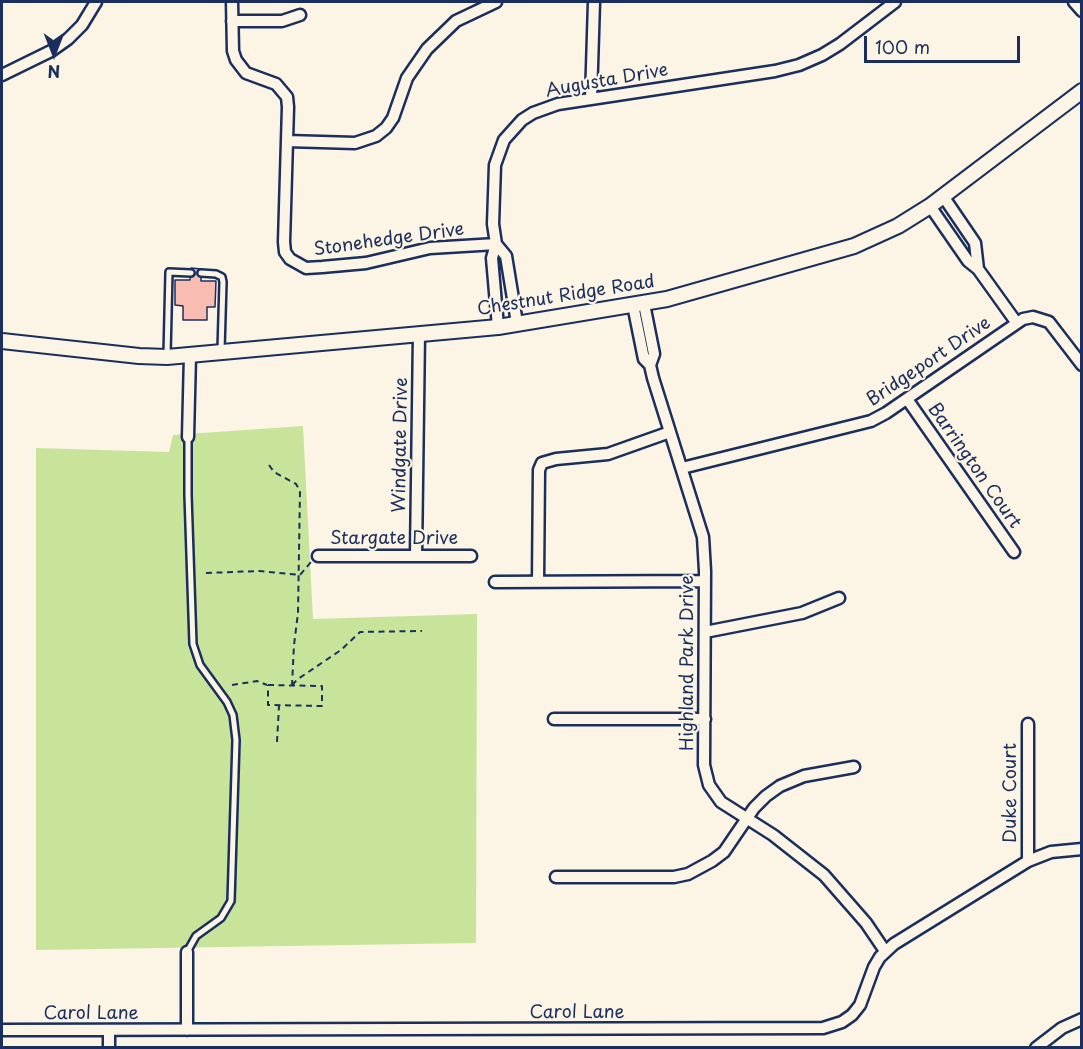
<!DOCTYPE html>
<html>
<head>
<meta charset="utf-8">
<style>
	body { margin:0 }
	#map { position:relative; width:1083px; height:1049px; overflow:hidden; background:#fcf5e5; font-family:"Playpen Sans",sans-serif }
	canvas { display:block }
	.frame { position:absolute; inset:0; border:3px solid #1b2f5e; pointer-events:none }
	.north { position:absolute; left:24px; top:24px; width:60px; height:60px; -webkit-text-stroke:4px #fcf5e5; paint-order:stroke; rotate:180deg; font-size:16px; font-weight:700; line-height:24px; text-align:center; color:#1b2f5e }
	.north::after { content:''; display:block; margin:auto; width:21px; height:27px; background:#1b2f5e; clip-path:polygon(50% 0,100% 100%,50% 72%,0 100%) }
	.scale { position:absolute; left:864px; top:36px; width:156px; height:27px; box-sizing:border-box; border:3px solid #1b2f5e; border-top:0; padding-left:8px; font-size:18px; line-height:21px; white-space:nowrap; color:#1b2f5e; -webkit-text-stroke:4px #fcf5e5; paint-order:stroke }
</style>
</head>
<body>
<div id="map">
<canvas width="1083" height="1049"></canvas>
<div class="frame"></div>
<div class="north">N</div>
<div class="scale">100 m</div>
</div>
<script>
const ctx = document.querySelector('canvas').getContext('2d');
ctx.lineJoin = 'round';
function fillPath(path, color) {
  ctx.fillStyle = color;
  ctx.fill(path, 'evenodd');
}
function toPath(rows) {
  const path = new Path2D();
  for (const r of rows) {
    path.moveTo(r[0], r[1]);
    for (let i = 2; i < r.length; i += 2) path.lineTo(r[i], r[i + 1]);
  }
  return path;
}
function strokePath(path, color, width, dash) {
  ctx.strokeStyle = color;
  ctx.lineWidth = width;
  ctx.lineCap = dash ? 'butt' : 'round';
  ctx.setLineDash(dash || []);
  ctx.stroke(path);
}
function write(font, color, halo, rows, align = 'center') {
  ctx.font = font + ' "Playpen Sans",sans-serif';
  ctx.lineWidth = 4.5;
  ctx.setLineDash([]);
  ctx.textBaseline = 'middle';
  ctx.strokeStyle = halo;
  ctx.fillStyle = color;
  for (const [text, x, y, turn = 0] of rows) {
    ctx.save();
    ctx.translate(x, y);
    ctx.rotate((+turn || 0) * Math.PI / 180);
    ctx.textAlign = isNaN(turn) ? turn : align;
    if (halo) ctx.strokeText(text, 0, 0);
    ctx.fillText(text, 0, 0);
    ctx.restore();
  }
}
fillPath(toPath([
	[303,426,313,619,477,614,476,943,36,950,36,448,169,452,173,435]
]), '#c8e49b');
const building = toPath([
	[191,268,201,269,201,281,216,281,215,307,207,307,207,320,183,320,183,306,175,305,175,280,190,280,191,268]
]);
fillPath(building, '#f8bcb3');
strokePath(building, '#1b2f5e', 1.5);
const service = toPath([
	[201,273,216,274,222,277,223,282,221,350],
	[167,355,169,272,191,273],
	[187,952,196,936,221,918,231,901,236,740,233,715,227,702,200,665,193,644,188,495,188,437]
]);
const minor = toPath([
	[232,2,233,51,236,60,246,73,276,84,287,97,288,107,284,242,285,252,290,259,306,268,322,267,366,263,430,248,496,244],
	[1074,2,1082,11],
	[232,21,282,21,300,15],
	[2,75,51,51,68,39,82,25,96,2],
	[591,99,594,2],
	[287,141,355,143,376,136,386,128,393,118,407,78,427,49,456,21,496,2],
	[943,196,975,243,978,269],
	[930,206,968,261,978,269,1016,322],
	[496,244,506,256,517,323],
	[644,304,654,354,650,365,653,378,703,537,705,571,704,765,709,785,721,802,773,835,824,875,866,923,885,951],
	[633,305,644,359,650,365],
	[498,327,492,258,496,244,493,224,495,165,504,140,522,120,533,113,558,104,775,71,799,65,822,55,840,44,895,2],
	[907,399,1014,552],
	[188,437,190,355],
	[682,468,871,421,886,413,1023,319,1033,317,1049,322,1082,365],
	[416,555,419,334],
	[318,556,471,556],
	[495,582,705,581],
	[538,582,539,470,542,463,556,459,608,454,670,432],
	[705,632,802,613,839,598],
	[554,719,705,719],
	[1028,861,1028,724],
	[556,877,674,877,688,874,712,861,724,852,754,808,766,796,780,786,804,776,854,767],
	[187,952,187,1030],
	[2,1030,823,1028,842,1022,852,1015,860,1005,874,967,880,957,894,944,1028,861,1051,852,1082,849],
	[109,1030,109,1048],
	[1036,1048,1062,1028,1082,1019]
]);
const tertiary = toPath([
	[2,341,139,356,167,357,498,327,667,299,854,246,898,226,930,206,1082,91]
]);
strokePath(service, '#1b2f5e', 10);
strokePath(minor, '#1b2f5e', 15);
strokePath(tertiary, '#1b2f5e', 18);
strokePath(toPath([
	[269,465,274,472,296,484,300,491,298,613,294,645,292,685],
	[206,573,260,571,300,575,311,562],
	[232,685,257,681,267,685],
	[268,685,322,686,322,706,268,705,268,685],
	[292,685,298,679,341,650,360,632,422,631],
	[277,742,279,706]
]), '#1b2f5e', 2, [6, 4.5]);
strokePath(service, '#fcf5e5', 5);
strokePath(minor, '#fcf5e5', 10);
strokePath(tertiary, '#fcf5e5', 14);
write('18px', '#1b2f5e', '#fcf5e5', [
	["Augusta Drive",607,81,-10],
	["Stonehedge Drive",389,240,-8],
	["Chestnut Ridge Road",566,296,-9],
	["Bridgeport Drive",929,362,-34],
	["Windgate Drive",401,445,-89],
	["Barrington Court",974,466,55],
	["Stargate Drive",394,539],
	["Highland Park Drive",688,663,-90],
	["Duke Court",1011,793,-90],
	["Carol Lane",577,1013],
	["Carol Lane",91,1014]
]);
</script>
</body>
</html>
